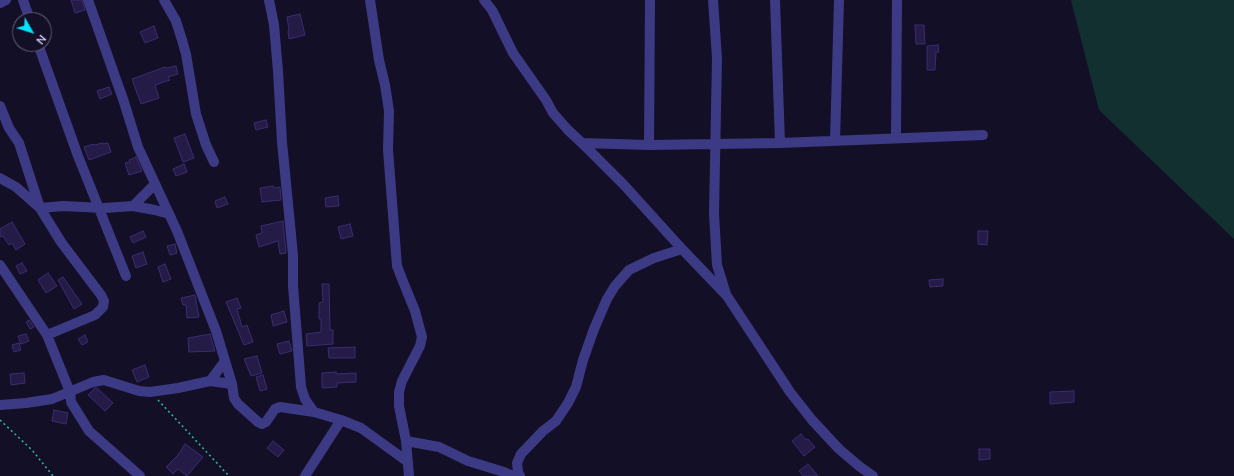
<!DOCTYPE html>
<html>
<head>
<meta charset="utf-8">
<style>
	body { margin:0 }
	#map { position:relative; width:1234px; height:476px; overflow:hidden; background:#130f26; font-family:"Nunito Sans",sans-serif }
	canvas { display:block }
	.north { position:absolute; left:12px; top:12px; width:40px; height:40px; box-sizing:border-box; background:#130f26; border:1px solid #625e7d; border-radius:50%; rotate:129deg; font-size:11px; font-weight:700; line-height:16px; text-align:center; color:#d9d4ff }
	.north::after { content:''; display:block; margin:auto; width:14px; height:18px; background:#00e5ff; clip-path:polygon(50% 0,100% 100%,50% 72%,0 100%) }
</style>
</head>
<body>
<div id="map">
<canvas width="1234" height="476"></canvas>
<div class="north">N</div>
</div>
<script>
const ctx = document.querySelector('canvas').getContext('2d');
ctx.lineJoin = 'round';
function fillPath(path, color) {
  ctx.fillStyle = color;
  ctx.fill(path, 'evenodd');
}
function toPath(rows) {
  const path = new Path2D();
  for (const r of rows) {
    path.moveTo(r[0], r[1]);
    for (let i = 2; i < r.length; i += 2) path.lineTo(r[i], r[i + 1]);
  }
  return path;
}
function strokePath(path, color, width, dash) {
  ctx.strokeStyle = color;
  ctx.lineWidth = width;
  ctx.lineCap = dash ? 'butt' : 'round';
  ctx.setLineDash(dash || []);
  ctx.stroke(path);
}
fillPath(toPath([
	[1071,0,1234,0,1234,239,1099,110]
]), '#12302f');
const building = toPath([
	[71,0,82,0,85,10,75,13,71,0],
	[300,14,305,35,289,39,288,31,289,30,287,17,300,14],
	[915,25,924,25,925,44,916,44,915,25],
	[154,26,158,38,145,43,140,32,154,26],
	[938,45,939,52,936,52,935,70,927,70,927,46,938,45],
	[176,66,178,74,168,77,170,80,155,85,159,98,141,104,132,79,165,67,166,68,176,66],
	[109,87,112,94,100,99,97,91,109,87],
	[266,120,268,127,256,130,254,123,266,120],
	[185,134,194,158,183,162,174,138,185,134],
	[102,143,102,144,108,143,111,152,89,160,84,147,94,144,95,145,102,143],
	[136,157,142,171,129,175,125,163,130,162,129,160,136,157],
	[184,164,187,172,176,176,173,169,184,164],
	[273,186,274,188,280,187,281,200,262,202,260,188,273,186],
	[338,196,339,206,326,207,325,198,338,196],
	[225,197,228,204,217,208,215,201,225,197],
	[283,221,286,253,280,254,278,241,259,247,256,235,262,233,261,226,283,221],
	[12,222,25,244,16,250,12,243,9,245,3,236,0,237,0,229,12,222],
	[350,224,353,236,341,239,338,227,350,224],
	[143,231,146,237,133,243,130,237,143,231],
	[978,231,988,231,987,245,978,244,978,231],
	[175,244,177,253,170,255,167,246,175,244],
	[143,252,147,264,136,268,132,256,143,252],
	[22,263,27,271,20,274,16,266,22,263],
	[165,264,171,279,163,282,158,267,165,264],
	[48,273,57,286,46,293,38,280,48,273],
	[63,277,82,304,74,309,58,280,63,277],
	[943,279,943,286,930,287,929,280,943,279],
	[322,284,329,284,330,330,333,330,333,344,307,346,306,334,321,332,321,319,319,319,319,303,323,302,322,284],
	[195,295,199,317,187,318,186,305,183,305,181,298,195,295],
	[237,298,241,308,237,309,242,327,247,325,253,342,244,345,226,302,237,298],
	[284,311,287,322,273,326,271,315,284,311],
	[29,320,34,327,30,329,26,322,29,320],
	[26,334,29,341,21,344,18,336,26,334],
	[210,334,215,351,189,352,188,338,210,334],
	[85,335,88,342,82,345,78,339,85,335],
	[289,341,292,351,280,354,277,344,289,341],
	[19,343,21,350,14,352,12,345,19,343],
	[355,347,355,358,329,358,328,348,355,347],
	[257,356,262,373,251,376,244,359,257,356],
	[145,365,149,377,137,382,132,370,145,365],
	[336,372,336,374,356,373,356,382,337,383,337,387,322,388,322,373,336,372],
	[24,373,25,383,11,385,10,374,24,373],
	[263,375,267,389,260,391,256,377,263,375],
	[95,388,97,388,113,403,105,411,88,395,95,388],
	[1074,391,1074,402,1050,404,1050,392,1074,391],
	[54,410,68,413,66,424,52,421,54,410],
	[801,434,806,440,808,439,815,447,804,456,792,441,801,434],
	[273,441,284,450,278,457,267,448,273,441],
	[185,444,203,457,187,476,178,469,173,474,166,467,178,455,185,444],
	[979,449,990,449,990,459,979,460,979,449],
	[808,464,818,476,803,476,799,471,808,464]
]);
fillPath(building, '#241b47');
strokePath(building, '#3b2d73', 1);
strokePath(toPath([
	[158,400,229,476],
	[0,420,32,450,53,476]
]), '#2fb8b0', 1.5, [2, 3]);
strokePath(toPath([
	[23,0,30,20],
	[88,0,124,102,138,147,177,231,216,331,232,384,234,398,238,404,258,422,262,424,266,422,275,409,280,407,314,412,341,420,361,428,408,462],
	[164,0,176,21,182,40,186,54,196,114,206,145,214,162],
	[269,0,274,25,278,71,282,142,293,255,293,286,300,374,301,387,305,399,314,412],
	[370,0,379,60,385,85,389,111,388,150,397,266,402,279,415,311,422,337,420,346,402,381,399,392,399,406,406,441,409,476],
	[484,0,492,10,513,53,546,100,553,113,568,130,582,143,624,185,682,249,727,296,790,392,812,420,839,449,859,466,873,476],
	[713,0,717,58,714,214,717,265,726,294],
	[775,0,780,143],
	[0,3,6,0],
	[38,44,78,156,126,276],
	[0,106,9,128,19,143,40,208,61,242,101,295,104,301,103,307,95,315,47,335],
	[896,138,897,0],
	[835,141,839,0],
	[582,143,649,145,780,143,983,135],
	[649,145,650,0],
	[0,178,16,187,40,208,63,206,104,208,133,206,155,210,169,214],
	[133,206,155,184],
	[0,265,47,335,70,392,71,402,89,431,140,476],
	[210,381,225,361],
	[0,405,26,403,52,399,93,382,104,380,139,391,150,392,178,388,210,381,232,384],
	[406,441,439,447,468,461,504,472,513,476],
	[305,476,341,420],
	[520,476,518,472,517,463,521,454,543,431,556,421,568,403,576,387,583,360,594,329,607,299,615,286,629,270,654,258,682,249]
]), '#3d3a85', 10);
</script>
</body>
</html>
